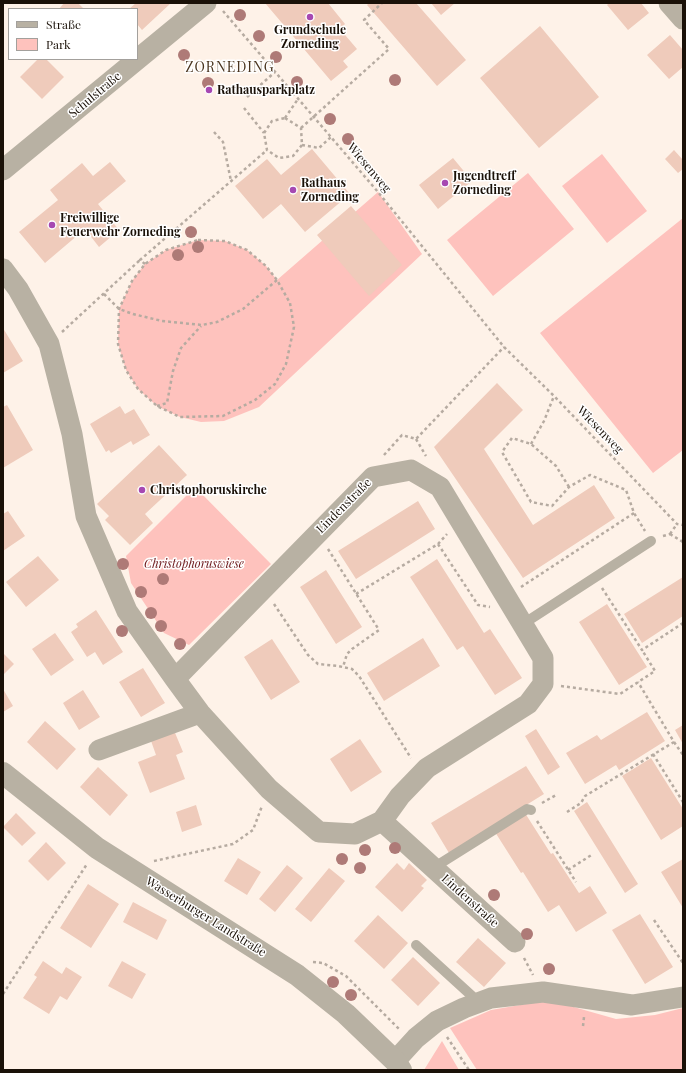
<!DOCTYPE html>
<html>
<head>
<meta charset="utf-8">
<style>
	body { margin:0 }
	#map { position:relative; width:686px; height:1073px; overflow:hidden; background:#fef2e8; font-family:"Playfair Display",serif }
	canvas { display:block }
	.frame { position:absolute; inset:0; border:4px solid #1a1108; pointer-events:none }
	.legend { position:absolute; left:8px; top:8px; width:130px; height:52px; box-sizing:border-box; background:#fff; border:1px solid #a3a09c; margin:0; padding:5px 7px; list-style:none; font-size:12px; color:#1a1108 }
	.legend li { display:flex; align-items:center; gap:8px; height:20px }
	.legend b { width:20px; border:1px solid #a3a09c }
</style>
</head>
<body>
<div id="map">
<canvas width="686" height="1073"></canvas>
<div class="frame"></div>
<ul class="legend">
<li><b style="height:5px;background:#b8b1a3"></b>Straße</li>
<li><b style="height:11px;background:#fec2bd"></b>Park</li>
</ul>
</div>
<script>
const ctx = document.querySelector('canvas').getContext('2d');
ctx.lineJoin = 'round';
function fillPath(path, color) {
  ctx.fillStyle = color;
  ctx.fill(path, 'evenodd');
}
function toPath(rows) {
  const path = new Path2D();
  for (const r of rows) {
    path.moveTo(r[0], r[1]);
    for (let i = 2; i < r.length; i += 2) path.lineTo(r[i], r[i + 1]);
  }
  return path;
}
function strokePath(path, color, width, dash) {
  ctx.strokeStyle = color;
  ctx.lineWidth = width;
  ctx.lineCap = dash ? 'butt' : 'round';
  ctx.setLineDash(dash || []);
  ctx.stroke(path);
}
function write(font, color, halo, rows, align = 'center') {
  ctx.font = font + ' "Playfair Display",serif';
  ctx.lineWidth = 3;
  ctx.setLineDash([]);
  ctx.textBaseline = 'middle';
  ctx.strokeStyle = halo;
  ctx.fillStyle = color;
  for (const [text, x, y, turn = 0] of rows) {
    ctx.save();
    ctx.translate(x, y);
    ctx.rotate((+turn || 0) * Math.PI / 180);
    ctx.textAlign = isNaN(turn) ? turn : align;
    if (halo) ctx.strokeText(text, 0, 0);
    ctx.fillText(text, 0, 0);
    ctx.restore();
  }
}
fillPath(toPath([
	[602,154,647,211,607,243,562,186],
	[528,173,574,229,493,296,447,240],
	[378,192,422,254,259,407,224,421,201,422,180,417,157,406,138,389,126,370,118,344,119,309,132,281,145,264,166,250,198,240,225,241,247,250,266,266,277,280],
	[683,218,683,450,653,473,540,333],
	[195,487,271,564,189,645,164,633,131,583,126,556],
	[549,1000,616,1019,655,1015,683,1008,683,1070,477,1070,450,1028,491,1010],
	[442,1041,459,1070,424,1070]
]), '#fec2bd');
fillPath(toPath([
	[64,3,78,3,84,9,59,9],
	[136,3,171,3,142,30,137,24,137,9,129,9],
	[265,3,328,3,345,24,340,29,357,49,343,61,348,67,331,81],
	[369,3,416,3,466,60,437,86,367,5],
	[431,3,455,3,441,15],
	[609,3,641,3,649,13,628,30,607,5],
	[540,26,599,97,539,148,480,78],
	[670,35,683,50,683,67,669,79,647,55],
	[38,59,46,59,64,77,42,99,20,77],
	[312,149,350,194,305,232,281,204,263,219,235,186,267,159,281,175],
	[674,150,683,160,683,169,678,173,665,159],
	[453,158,472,181,438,209,419,185],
	[110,162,126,181,98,204,119,230,99,247,85,229,45,263,19,232,58,200,50,190,82,163,93,176],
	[351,206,402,265,369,296,317,235],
	[3,328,23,361,3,373],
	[497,383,523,410,484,449,533,525,594,485,615,518,523,578,434,447],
	[7,405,33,450,3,468,3,407],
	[120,406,125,414,134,409,150,435,133,445,131,441,111,453,109,450,106,452,90,424],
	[159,445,187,475,145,514,153,523,130,545,105,520,109,516,97,504],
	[418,501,435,529,356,579,338,551],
	[8,511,25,536,3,551,3,514],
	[38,556,59,580,26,607,6,582],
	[437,559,484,633,490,629,522,678,495,695,463,646,457,650,410,577],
	[326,570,362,627,336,644,300,587],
	[683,577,683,616,642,643,624,614],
	[607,604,647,667,619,685,579,622],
	[96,610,123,652,103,665,95,652,87,657,71,632,78,627,76,624],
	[55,633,74,660,51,676,32,649],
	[423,638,440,666,384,701,367,673],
	[272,639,300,682,271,700,244,657],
	[3,653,14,664,3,675],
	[143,668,165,703,141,717,119,682],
	[3,689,13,706,3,712],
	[83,690,100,717,79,730,63,703],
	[647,712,665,741,619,770,616,765,585,784,566,753,597,735,601,740],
	[45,721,76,749,57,770,27,742],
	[683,725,683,744,675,730],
	[173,728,183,752,176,755,185,779,150,793,138,762,156,755,150,738],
	[536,729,560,767,548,775,525,736],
	[360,739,382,772,351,792,330,759],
	[651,758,683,809,683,826,661,840,622,776],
	[526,766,544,794,449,853,431,823],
	[98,767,128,795,110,816,80,787],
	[587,802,638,884,625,893,574,811],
	[196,805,202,825,182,832,176,812],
	[16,813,36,833,22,846,3,827],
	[525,813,551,854,553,853,579,893,590,886,607,913,576,932,559,905,548,912,523,872,521,873,495,832],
	[46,842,66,863,48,881,28,861],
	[238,858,261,872,247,895,224,881],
	[683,859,683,908,661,872],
	[397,863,404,870,409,863,427,880,421,886,424,888,402,912,375,887],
	[287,865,303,878,275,912,259,899],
	[329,868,345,881,311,922,295,909],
	[88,884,119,904,91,948,60,928],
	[133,902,167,920,157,940,123,922],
	[640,914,673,967,645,984,612,930],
	[378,915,408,943,384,969,354,941],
	[478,938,506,963,484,987,456,962],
	[413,957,440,983,418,1006,391,980],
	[43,961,62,974,66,967,82,977,67,1000,60,996,49,1014,23,998,37,977,34,975],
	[122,961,146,974,132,999,108,986]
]), '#efcbbb');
strokePath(toPath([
	[223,11,378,192,504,347,554,396,677,524,683,525],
	[247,97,275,72],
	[244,108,264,133],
	[285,118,301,128,302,145,293,156,279,158,267,150,264,133,272,121,285,118],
	[285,118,298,99],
	[301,128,389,49,364,20,382,3],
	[214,132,223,142,231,181],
	[302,145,319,148,331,137],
	[198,240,225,241,247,250,266,266,277,280,290,303,294,327,286,364,275,384,255,400,223,416,180,417,157,406,138,389,126,370,118,344,119,309,132,281,145,264,166,250,198,240],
	[145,264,140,260,267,150],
	[104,294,119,309,133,314,162,321,202,325,217,322,243,309,277,280],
	[62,332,140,260],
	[157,406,167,403,173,371,181,348,201,326],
	[416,439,426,456],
	[531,444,544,421,554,396],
	[384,455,402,435,416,439,504,347],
	[569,487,556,466,531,444,512,438,502,452,531,502,552,506,569,487,590,475,626,490,634,513,645,531],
	[670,534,683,542],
	[670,534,677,524],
	[663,536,670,534],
	[438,544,478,605,490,607],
	[328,549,379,630,352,649,347,654,343,667],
	[521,587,634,513],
	[602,588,642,650,683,623],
	[356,594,438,544,447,534],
	[274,604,308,655,318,664,338,666,352,669,359,676,411,758],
	[561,686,620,694,655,671,642,650],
	[674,742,683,755],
	[653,754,683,802],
	[542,803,556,795],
	[567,812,581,803,585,796,674,742,638,682],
	[537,821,576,882],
	[154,861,233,844,253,830,262,806],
	[568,870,593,854],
	[654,920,683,963],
	[524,958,533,975],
	[313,962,323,963,346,976,400,1030],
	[3,994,87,864],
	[583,1026,584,1017],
	[447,1037,469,1070]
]), '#b6aba1', 2.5, [3, 3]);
strokePath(toPath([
	[523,624,651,541],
	[433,868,527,809,531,810],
	[416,945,472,996,475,1004]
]), '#b8b1a3', 10);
strokePath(toPath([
	[669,3,683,19],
	[3,170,206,3],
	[3,269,18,289,49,344,72,434,86,516,127,611,175,679,200,713,269,789,319,832,355,834,382,821,400,796,427,768,528,704,543,684,543,658,440,487,411,470,373,477,175,679],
	[99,750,200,713],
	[382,821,515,942],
	[395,1061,416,1038,437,1021,464,1008,491,998,543,992,632,1005,683,997]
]), '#b8b1a3', 21);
strokePath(toPath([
	[3,773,97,848,297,975,346,1014,395,1061,401,1070]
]), '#b8b1a3', 22);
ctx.fillStyle = '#ae7a77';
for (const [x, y] of [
	[240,15],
	[259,36],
	[184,55],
	[276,57],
	[395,80],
	[297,82],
	[208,83],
	[330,119],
	[348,139],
	[191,232],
	[198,247],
	[178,255],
	[123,564],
	[163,579],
	[141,592],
	[151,613],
	[161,626],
	[122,631],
	[180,644],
	[395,848],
	[365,850],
	[342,859],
	[360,868],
	[494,895],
	[527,934],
	[549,969],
	[333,982],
	[351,995]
]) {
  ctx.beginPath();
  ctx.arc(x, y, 6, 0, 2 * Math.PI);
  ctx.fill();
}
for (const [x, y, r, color] of [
	[310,17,4,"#a648b2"],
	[209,90,4,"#a648b2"],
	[445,183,4,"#a648b2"],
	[293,190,4,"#a648b2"],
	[52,225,4,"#a648b2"],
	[142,490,4,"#a648b2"]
]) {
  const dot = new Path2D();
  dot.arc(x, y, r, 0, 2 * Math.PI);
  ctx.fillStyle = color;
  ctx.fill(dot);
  strokePath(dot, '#fff', 1.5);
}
write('bold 12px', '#1a1108', '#fff', [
	["Grundschule",310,30,"center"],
	["Zorneding",310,44,"center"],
	["Rathausparkplatz",217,90],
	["Jugendtreff",453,176],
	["Zorneding",453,190],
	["Rathaus",301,183],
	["Zorneding",301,197],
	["Freiwillige",60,218],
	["Feuerwehr Zorneding",60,232],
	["Christophoruskirche",150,490]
], 'left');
write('12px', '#1a1108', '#fff', [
	["Schulstraße",95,95,-40],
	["Wiesenweg",369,168,50],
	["Wiesenweg",600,430,46],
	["Lindenstraße",344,506,-45],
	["Lindenstraße",470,901,42],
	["Wasserburger Landstraße",206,917,32]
]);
write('italic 12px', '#6d181a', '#fff', [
	["Christophoruswiese",194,564]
]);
ctx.letterSpacing = '1px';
write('14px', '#4a341e', '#fff', [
	["ZORNEDING",230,68]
]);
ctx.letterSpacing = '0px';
</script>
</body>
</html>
